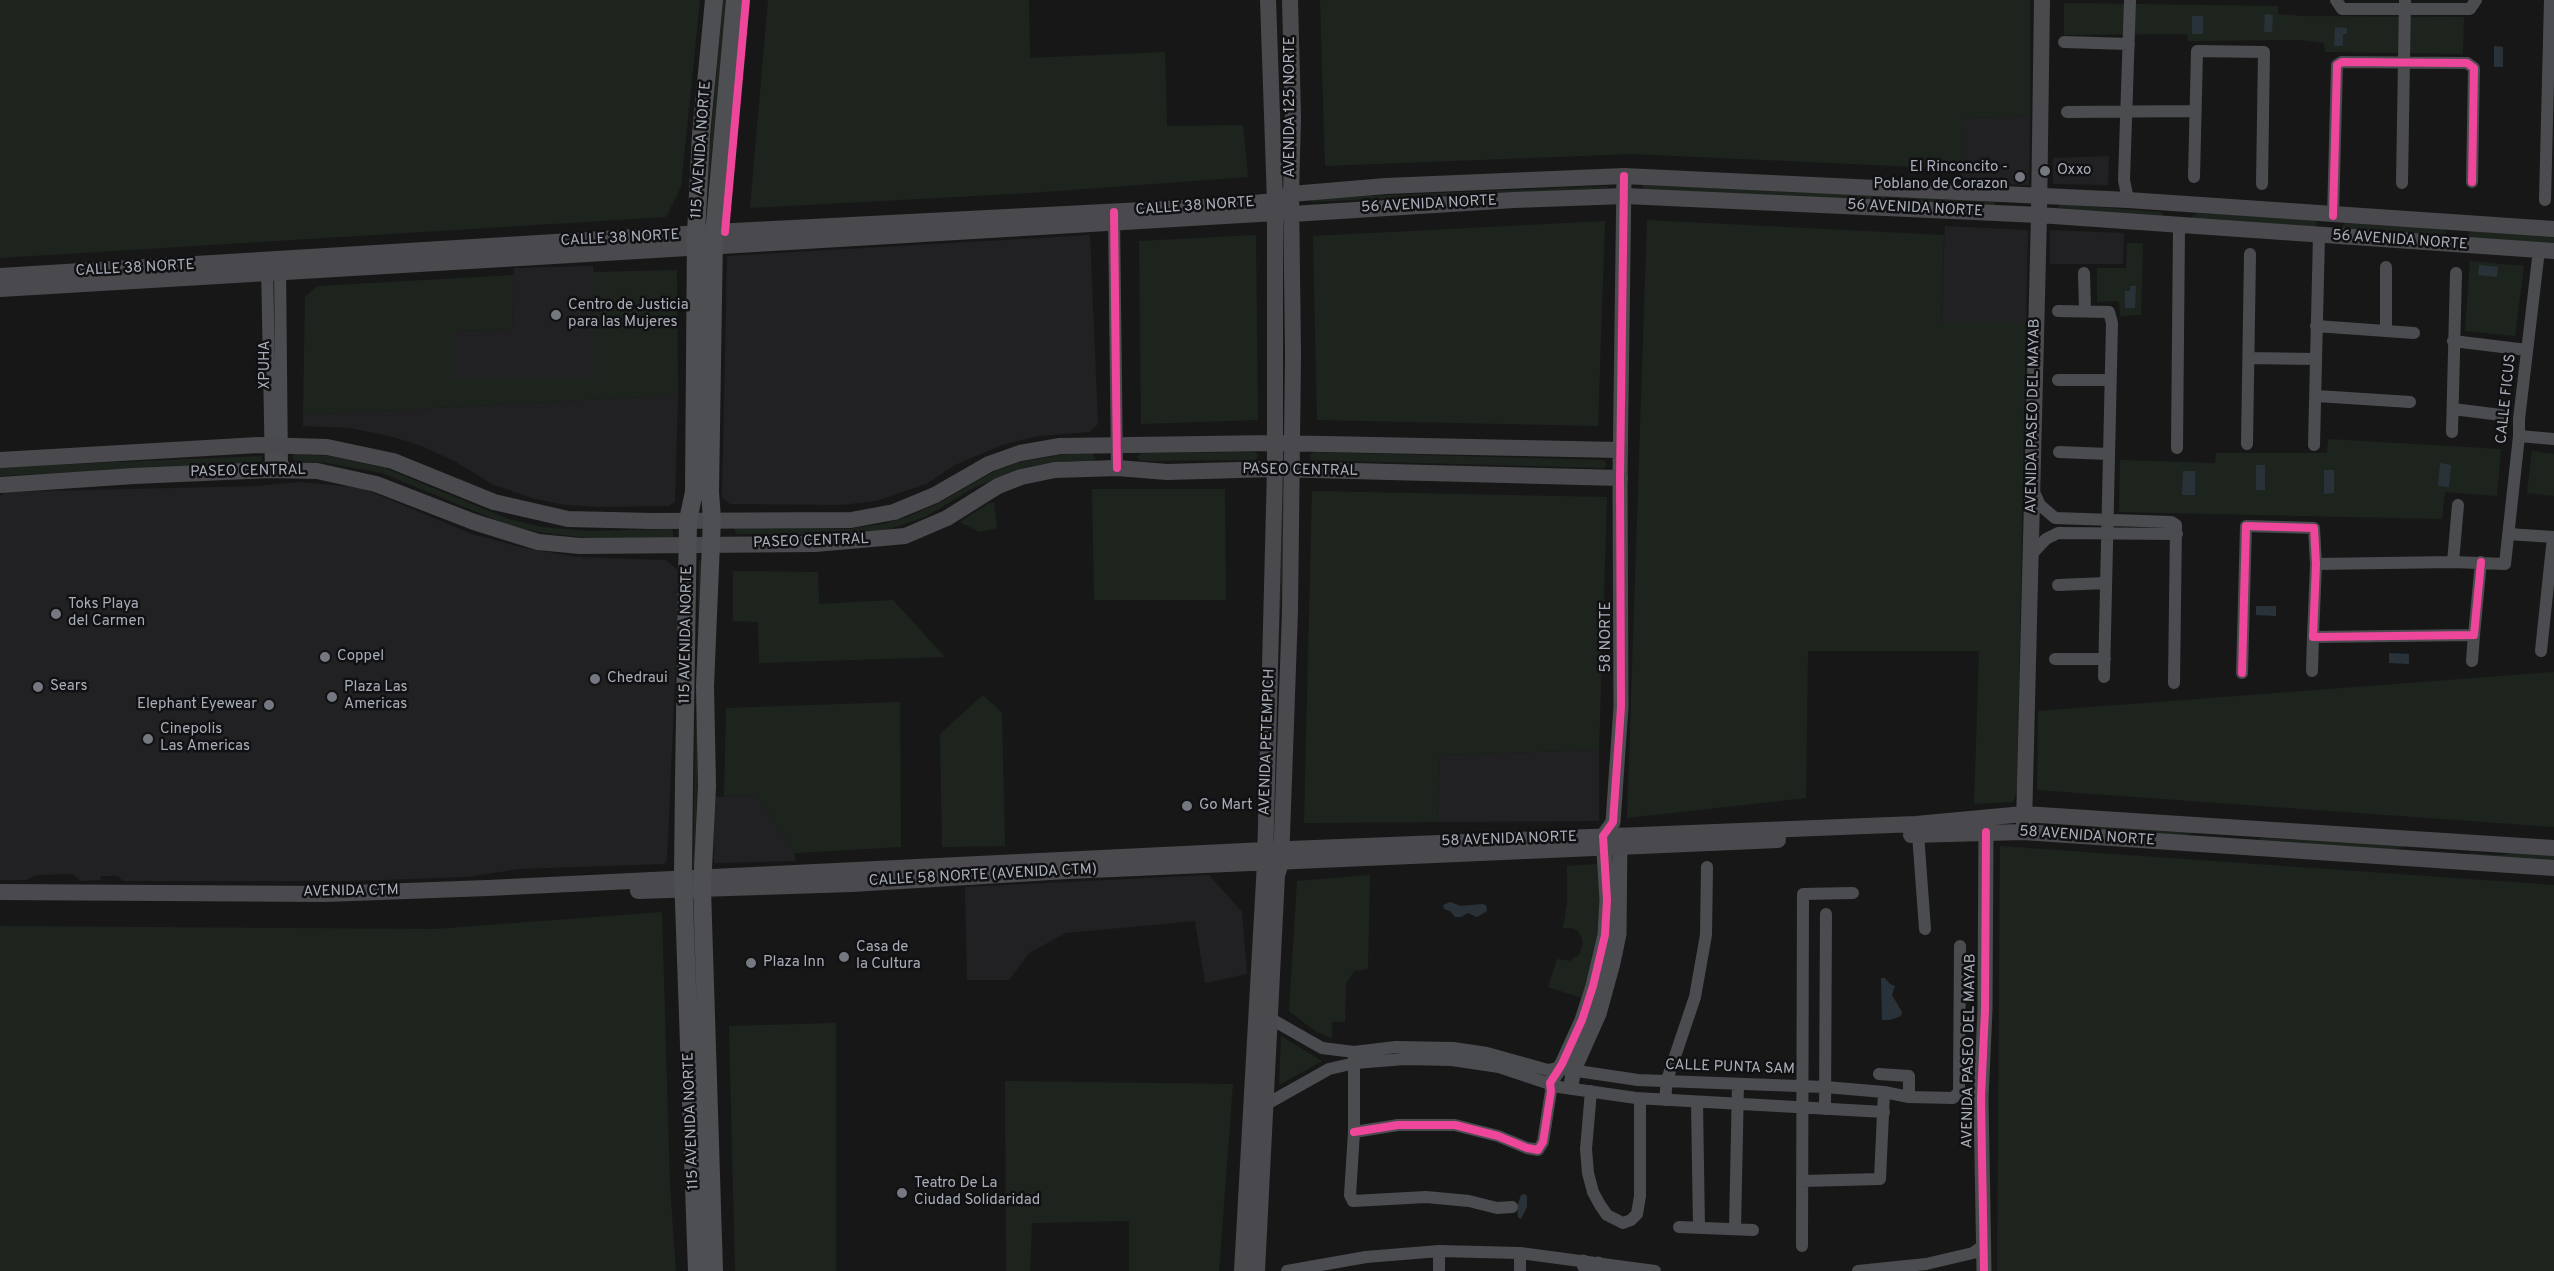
<!DOCTYPE html>
<html>
<head>
<meta charset="utf-8">
<style>
	body { margin:0 }
	canvas { display:block; background:#171717 }
</style>
</head>
<body>
<canvas width="2554" height="1271"></canvas>
<script>
const ctx = document.querySelector('canvas').getContext('2d');
ctx.lineJoin = 'round';
function fillPath(path, color) {
  ctx.fillStyle = color;
  ctx.fill(path, 'evenodd');
}
function toPath(rows) {
  const path = new Path2D();
  for (const r of rows) {
    path.moveTo(r[0], r[1]);
    for (let i = 2; i < r.length; i += 2) path.lineTo(r[i], r[i + 1]);
  }
  return path;
}
function strokePath(path, color, width, dash) {
  ctx.strokeStyle = color;
  ctx.lineWidth = width;
  ctx.lineCap = dash ? 'butt' : 'round';
  ctx.setLineDash(dash || []);
  ctx.stroke(path);
}
function write(font, color, halo, rows, align = 'center') {
  ctx.font = font + ' Overpass,sans-serif';
  ctx.lineWidth = 5;
  ctx.setLineDash([]);
  ctx.textBaseline = 'middle';
  ctx.strokeStyle = halo;
  ctx.fillStyle = color;
  for (const [text, x, y, turn = 0] of rows) {
    ctx.save();
    ctx.translate(x, y);
    ctx.rotate((+turn || 0) * Math.PI / 180);
    ctx.textAlign = isNaN(turn) ? turn : align;
    if (halo) ctx.strokeText(text, 0, 0);
    ctx.fillText(text, 0, 0);
    ctx.restore();
  }
}
fillPath(toPath([
	[2030,116,2029,185,1961,182,1962,118],
	[2109,156,2108,185,2053,184,2053,158],
	[1945,226,2028,230,2026,323,1941,323],
	[2050,230,2124,233,2123,264,2050,264],
	[1090,235,1098,424,1090,432,1038,436,1002,445,955,465,926,484,876,501,841,505,730,504,722,497,727,256],
	[593,266,593,379,454,379,454,331,512,329,514,268],
	[678,395,675,502,669,506,598,507,565,505,532,498,492,484,456,462,422,446,393,437,350,428,303,426,303,415],
	[300,482,362,488,472,534,524,548,577,557,666,560,680,572,667,859,664,864,519,869,467,877,352,881,123,881,118,876,101,876,100,880,81,881,72,874,36,875,27,880,0,880,0,496,6,492,257,486],
	[1599,750,1599,821,1437,822,1440,755],
	[756,795,795,853,795,861,714,863,713,797],
	[1209,875,1242,912,1247,974,1205,983,1195,921,1066,933,1029,953,1009,980,967,980,965,887]
]), '#212123');
fillPath(toPath([
	[0,0,700,0,681,187,666,217,0,258],
	[723,0,727,0,705,220,703,218],
	[768,0,1029,0,1030,58,1165,52,1167,126,1243,125,1248,177,1030,193,750,208],
	[1320,0,2030,0,2030,116,1963,118,1962,169,1632,154,1325,166],
	[2064,3,2278,6,2278,14,2302,16,2464,17,2463,54,2325,52,2324,43,2302,40,2188,41,2187,34,2064,35],
	[1643,185,1995,201,1995,207,1643,189],
	[1607,186,1608,188,1312,202,1312,199,1320,198],
	[2060,204,2161,212,2164,217,2057,209],
	[2198,213,2314,220,2317,223,2316,227,2192,219,2193,215],
	[1647,220,1944,235,1941,323,2026,323,2017,791,2013,802,1974,804,1979,651,1808,651,1806,798,1627,818],
	[1605,221,1598,426,1317,420,1313,236],
	[2346,222,2441,229,2446,231,2446,234,2443,237,2342,229,2343,225],
	[2471,230,2554,235,2554,244,2470,239,2467,236],
	[1256,235,1258,420,1141,424,1139,241],
	[2127,243,2143,243,2141,315,2120,316,2119,301,2097,302,2097,268,2126,268],
	[2470,261,2524,266,2515,336,2465,331],
	[677,270,678,395,303,415,305,297,318,286,514,275,512,329,454,331,454,379,593,379,593,272],
	[2328,439,2501,449,2497,496,2445,492,2442,519,2119,512,2120,460,2215,463,2216,453,2327,453],
	[2532,451,2554,454,2554,496,2527,493],
	[1255,452,1258,456,1255,460,1141,461,1137,457,1142,453],
	[1314,452,1603,460,1607,465,1604,468,1311,460,1310,455],
	[295,454,329,456,385,468,508,519,542,527,590,531,672,529,674,536,669,538,588,538,538,532,506,524,382,473,328,463,295,461,292,456],
	[1066,454,1093,454,1096,459,1093,461,1066,461,1021,468,975,487,925,517,883,531,818,535,738,534,735,532,735,528,740,526,848,529,882,524,907,517,939,503,995,471,1020,462],
	[262,456,262,463,0,476,0,467],
	[1282,487,1284,487,1283,563,1277,674],
	[1092,489,1225,489,1226,600,1094,600],
	[1312,491,1607,497,1599,750,1440,755,1437,822,1304,823],
	[989,503,994,503,997,528,979,532,960,522],
	[699,561,702,561,695,868,693,868],
	[733,571,818,572,819,604,893,600,945,657,759,663,758,622,733,621],
	[2554,672,2554,827,2037,790,2038,711],
	[983,695,1002,713,1005,846,942,847,940,734],
	[900,702,901,847,795,853,756,795,724,796,726,708],
	[2106,824,2196,832,2182,836,2061,828,2061,826,2095,828],
	[2307,837,2406,846,2393,850,2259,841,2260,838,2295,840],
	[2000,846,2554,885,2554,1271,1997,1271],
	[2514,852,2554,854,2554,861,2470,855,2470,853,2501,855],
	[1598,864,1601,914,1595,954,1585,999,1548,987,1557,959,1570,961,1580,954,1583,941,1579,932,1572,928,1563,928,1567,903,1567,866],
	[1370,875,1368,969,1354,971,1346,984,1345,1022,1332,1022,1332,1039,1315,1031,1289,1011,1297,881],
	[662,912,670,1186,676,1271,0,1271,0,926,435,929],
	[836,1023,836,1271,735,1271,729,1026],
	[1281,1036,1322,1061,1279,1085],
	[1005,1081,1233,1084,1219,1271,1129,1271,1129,1221,1032,1223,1030,1271,1006,1271]
]), '#1d241e');
fillPath(toPath([
	[2265,14,2273,15,2272,32,2264,32],
	[2192,16,2203,16,2203,34,2192,34],
	[2335,27,2347,28,2347,34,2343,34,2343,46,2334,46],
	[2494,46,2503,47,2503,67,2494,67],
	[2479,265,2498,267,2497,277,2478,275],
	[2130,286,2136,286,2135,308,2125,308,2125,291,2130,291],
	[2440,463,2451,465,2449,487,2438,486],
	[2256,465,2265,465,2265,490,2256,490],
	[2324,470,2334,470,2334,493,2324,494],
	[2183,471,2195,471,2195,495,2182,495],
	[2256,606,2276,606,2276,616,2256,615],
	[2389,653,2409,654,2409,664,2389,663],
	[1450,902,1461,906,1482,904,1486,905,1487,911,1477,917,1468,913,1461,917,1455,917,1450,911,1444,909,1443,905],
	[1881,978,1885,978,1890,984,1895,986,1892,995,1902,1012,1901,1016,1890,1020,1882,1020],
	[1524,1194,1527,1196,1527,1207,1521,1219,1518,1217,1517,1207,1521,1195]
]), '#2a3239');
strokePath(toPath([
	[2336,0,2342,9,2470,9,2476,0],
	[2064,42,2129,44],
	[2067,112,2195,111],
	[2194,177,2197,51,2264,52,2262,184],
	[2402,183,2405,0],
	[2128,200,2124,180,2130,0],
	[2545,200,2550,0],
	[1114,216,1117,468],
	[2333,216,2337,65,2342,62,2467,63,2474,68,2472,182],
	[280,264,282,470],
	[267,265,271,470],
	[2084,273,2085,311],
	[2058,311,2109,312,2112,323,2104,677],
	[2316,326,2414,333],
	[2386,331,2386,267],
	[2453,341,2527,350],
	[2249,358,2315,359],
	[2058,380,2109,380],
	[2317,396,2410,402],
	[2453,409,2501,415],
	[2452,432,2456,273],
	[2519,436,2554,439],
	[2247,444,2250,254],
	[2314,445,2319,235],
	[2177,448,2179,226],
	[2059,452,2108,454],
	[2033,490,2040,505,2055,518,2171,522,2176,525,2174,683],
	[2508,534,2554,537],
	[2031,555,2046,539,2058,533,2177,534],
	[2453,562,2458,505],
	[2316,564,2453,562,2505,564,2519,436,2519,419,2539,250],
	[2058,585,2106,583],
	[2541,651,2553,537],
	[2055,659,2105,659],
	[2472,661,2474,635],
	[2312,671,2313,637],
	[2242,673,2246,526,2314,528,2316,564,2313,637,2474,635,2481,562],
	[1918,834,1925,929],
	[1271,1019,1322,1048,1354,1052,1396,1047,1453,1048,1487,1053,1548,1070,1557,1068,1638,1080,1825,1087,1884,1092,1909,1097,1953,1098,1959,1092,1960,946],
	[1354,1056,1354,1132,1350,1195,1353,1201,1426,1197,1469,1201,1497,1208,1512,1207],
	[1879,1074,1909,1076,1909,1097],
	[1591,1091,1586,1149,1588,1173,1593,1192,1600,1205,1607,1215,1623,1223,1631,1220,1637,1214,1640,1196,1640,1098],
	[1665,1100,1667,1080,1695,997,1706,935,1707,867],
	[1697,1102,1699,1228],
	[1265,1105,1329,1069,1355,1063,1405,1059,1452,1060,1499,1067,1559,1087,1636,1098,1884,1112],
	[1825,1109,1826,914],
	[1354,1132,1398,1125,1455,1125,1498,1136,1527,1148,1538,1150,1543,1142,1551,1091,1550,1083],
	[1802,1181,1880,1179,1884,1092],
	[1679,1227,1753,1230],
	[1735,1229,1738,1084],
	[1802,1246,1803,894,1853,893],
	[1439,1251,1439,1271],
	[1520,1253,1520,1271],
	[1287,1271,1366,1257,1439,1251,1520,1253,1655,1271],
	[1858,1271,1926,1264,1973,1253,1983,1246]
]), '#4b4c50', 12);
strokePath(toPath([
	[1550,1083,1562,1064,1582,1020,1593,986,1605,935,1607,900,1603,836,1613,822,1621,707,1620,478,1624,176],
	[1571,1087,1573,1072,1599,1014,1613,963,1619,934,1620,835],
	[1583,1262,1587,1271],
	[1598,1264,1601,1271],
	[1984,1271,1981,1098,1985,1010,1986,832]
]), '#4b4c50', 15);
strokePath(toPath([
	[0,276,734,231,1222,206,1275,201,1291,194,1386,186,1624,176,2128,200,2554,229],
	[0,289,1275,213,1292,214,1514,200,1625,196,2039,215,2554,251],
	[0,460,258,445,327,447,393,461,494,502,568,519,652,521,851,520,894,512,935,495,989,464,1020,453,1060,446,1275,443,1620,450],
	[0,485,134,476,271,470,317,471,376,484,474,522,538,542,580,546,815,544,905,536,947,518,998,486,1021,477,1055,470,1117,468,1167,472,1275,469,1620,478],
	[2024,824,2039,215,2042,0],
	[1911,835,2023,832,2554,868],
	[638,891,852,884,1067,871,1778,840],
	[0,892,325,894,488,888,1265,850,1916,824,2024,814,2554,848],
	[1242,1271,1265,863,1275,469,1275,201,1268,0],
	[1257,1271,1277,875,1281,863,1290,611,1293,354,1291,194,1293,117,1290,0]
]), '#4a4a4e', 16);
strokePath(toPath([
	[697,1271,683,874,684,782,688,520,694,492,696,234,701,135,714,0],
	[714,1271,702,889,707,786,705,686,712,519,710,492,714,234,735,0]
]), '#4d4f52', 18);
strokePath(toPath([
	[1114,212,1117,468],
	[2333,216,2337,65,2342,62,2467,63,2474,68,2472,182],
	[725,232,746,0],
	[2242,673,2246,526,2314,528,2316,564,2313,637,2474,635,2481,562],
	[1354,1132,1398,1125,1455,1125,1498,1136,1527,1148,1538,1150,1543,1142,1551,1091,1550,1083,1562,1064,1582,1020,1593,986,1605,935,1607,900,1603,836,1613,822,1621,707,1620,478,1624,176],
	[1984,1271,1981,1098,1985,1010,1986,832]
]), '#ed469a', 8);
for (const [x, y, r, color] of [
	[2045,171,6,"#757880"],
	[2020,177,6,"#757880"],
	[556,315,6,"#757880"],
	[56,614,6,"#757880"],
	[325,657,6,"#757880"],
	[595,679,6,"#757880"],
	[38,687,6,"#757880"],
	[332,697,6,"#757880"],
	[269,705,6,"#757880"],
	[148,739,6,"#757880"],
	[1187,806,6,"#757880"],
	[844,957,6,"#757880"],
	[751,963,6,"#757880"],
	[902,1193,6,"#757880"]
]) {
  const dot = new Path2D();
  dot.arc(x, y, r, 0, 2 * Math.PI);
  ctx.fillStyle = color;
  ctx.fill(dot);
  strokePath(dot, '#111113', 2);
}
write('15px', '#a8adb8', '#111113', [
	["AVENIDA 125 NORTE",1291,107,-90],
	["115 AVENIDA NORTE",702,150,-86],
	["56 AVENIDA NORTE",1429,205,-3],
	["CALLE 38 NORTE",1195,207,-4],
	["56 AVENIDA NORTE",1915,209,3],
	["CALLE 38 NORTE",620,239,-3],
	["56 AVENIDA NORTE",2400,241,4],
	["CALLE 38 NORTE",135,269,-3],
	["XPUHA",266,365,-90],
	["CALLE FICUS",2507,399,-84],
	["AVENIDA PASEO DEL MAYAB",2034,416,-89],
	["PASEO CENTRAL",1300,471,1],
	["PASEO CENTRAL",248,472,-1],
	["PASEO CENTRAL",811,542,-2],
	["115 AVENIDA NORTE",687,635,-89],
	["58 NORTE",1607,637,-90],
	["AVENIDA PETEMPICH",1268,742,-88],
	["58 AVENIDA NORTE",2087,837,4],
	["58 AVENIDA NORTE",1509,840,-2],
	["CALLE 58 NORTE (AVENIDA CTM)",983,876,-3],
	["AVENIDA CTM",351,892,-1],
	["AVENIDA PASEO DEL MAYAB",1970,1051,-89],
	["CALLE PUNTA SAM",1730,1068,2],
	["115 AVENIDA NORTE",692,1121,-92]
]);
write('15px', '#a8adb8', '#111113', [
	["El Rinconcito -",2008,168,"right"],
	["Poblano de Corazon",2008,185,"right"],
	["Oxxo",2057,171],
	["Centro de Justicia",568,306],
	["para las Mujeres",568,323],
	["Toks Playa",68,605],
	["del Carmen",68,622],
	["Coppel",337,657],
	["Chedraui",607,679],
	["Sears",50,687],
	["Plaza Las",344,688],
	["Americas",344,705],
	["Elephant Eyewear",257,705,"right"],
	["Cinepolis",160,730],
	["Las Americas",160,747],
	["Go Mart",1199,806],
	["Casa de",856,948],
	["la Cultura",856,965],
	["Plaza Inn",763,963],
	["Teatro De La",914,1184],
	["Ciudad Solidaridad",914,1201]
], 'left');
</script>
</body>
</html>
